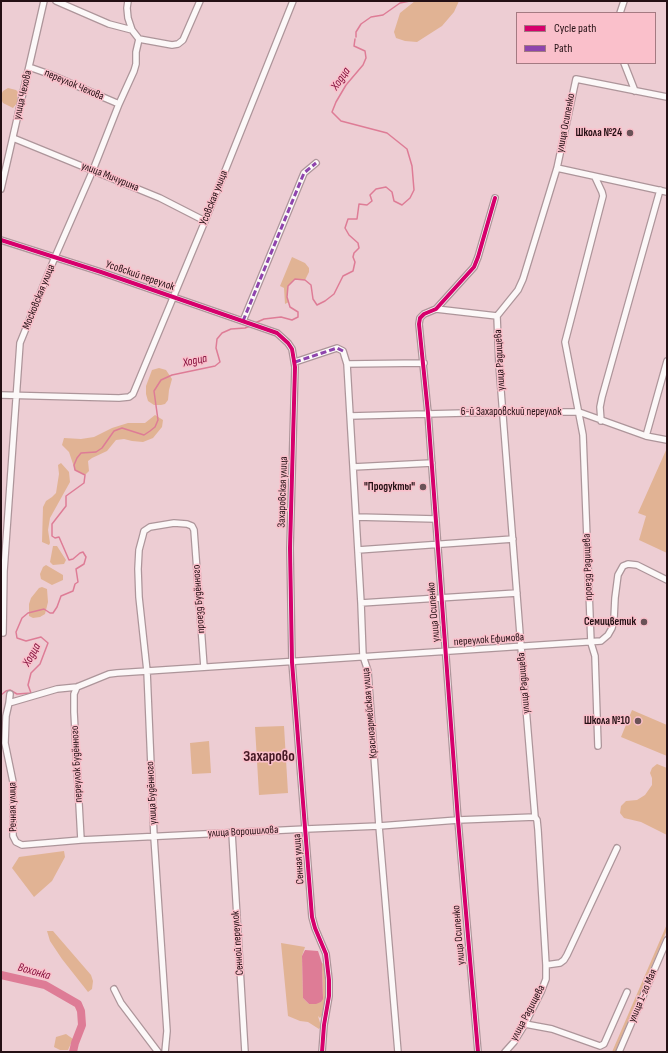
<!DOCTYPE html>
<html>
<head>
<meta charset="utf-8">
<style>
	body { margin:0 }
	#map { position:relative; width:668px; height:1053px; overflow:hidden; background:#edcdd3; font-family:"Sofia Sans Condensed",sans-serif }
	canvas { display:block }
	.frame { position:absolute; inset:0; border:2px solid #241014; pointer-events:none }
	.legend { position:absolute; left:516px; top:12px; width:140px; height:52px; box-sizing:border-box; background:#fac0cb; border:1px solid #a47a82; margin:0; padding:5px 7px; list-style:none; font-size:12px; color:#241014 }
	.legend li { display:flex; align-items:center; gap:8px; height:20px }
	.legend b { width:20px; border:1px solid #a47a82 }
</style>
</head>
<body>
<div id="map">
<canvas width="668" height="1053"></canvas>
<div class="frame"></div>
<ul class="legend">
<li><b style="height:5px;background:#d6006c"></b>Cycle path</li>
<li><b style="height:5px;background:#8e44ad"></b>Path</li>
</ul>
</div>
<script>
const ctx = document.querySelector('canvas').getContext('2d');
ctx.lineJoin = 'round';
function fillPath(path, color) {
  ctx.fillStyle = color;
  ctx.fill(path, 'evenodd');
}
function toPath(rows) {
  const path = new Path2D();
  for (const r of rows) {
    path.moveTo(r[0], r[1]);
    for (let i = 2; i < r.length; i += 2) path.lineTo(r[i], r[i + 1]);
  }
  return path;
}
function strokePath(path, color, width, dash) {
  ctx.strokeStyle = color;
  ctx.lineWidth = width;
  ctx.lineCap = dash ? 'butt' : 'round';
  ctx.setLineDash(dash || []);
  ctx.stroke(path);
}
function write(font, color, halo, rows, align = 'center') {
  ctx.font = font + ' "Sofia Sans Condensed",sans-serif';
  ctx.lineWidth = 3;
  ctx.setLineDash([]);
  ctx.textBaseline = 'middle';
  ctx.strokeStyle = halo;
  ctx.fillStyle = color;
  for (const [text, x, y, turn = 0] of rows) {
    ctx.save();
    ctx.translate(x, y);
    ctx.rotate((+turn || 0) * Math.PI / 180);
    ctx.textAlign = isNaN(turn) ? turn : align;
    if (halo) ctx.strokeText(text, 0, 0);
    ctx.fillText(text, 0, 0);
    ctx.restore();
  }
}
fillPath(toPath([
	[415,1,459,1,454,12,442,26,417,42,405,41,396,38,394,32,400,13],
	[8,88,16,90,18,92,17,103,13,108,3,103,1,99,1,95,3,91],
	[292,257,305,263,309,268,309,272,305,280,295,279,288,286,287,297,289,302,285,304,284,288,280,286],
	[159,368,166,370,172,379,169,390,168,400,165,404,161,405,154,405,148,401,146,394,146,386,152,370],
	[155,415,163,420,162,427,153,438,143,442,132,441,124,439,116,440,107,451,92,458,88,461,89,471,85,475,75,470,69,452,62,445,64,438,81,439,94,437,112,428,128,423,145,423],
	[667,448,667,553,639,540,646,516,638,513],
	[61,463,69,472,70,482,50,518,48,530,50,543,49,545,42,542,43,507,46,501,52,497,56,493,59,474,58,465],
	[53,546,57,546,66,560,64,564,53,565,50,562],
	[46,565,63,575,63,580,52,585,41,579,40,574,43,567],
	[42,587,47,589,48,602,45,614,40,617,33,618,29,616,29,604,31,598,39,588],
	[632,710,667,725,667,756,621,737],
	[284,726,288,793,259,795,255,727],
	[209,741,211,773,192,774,190,743],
	[657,764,667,768,667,835,641,822,624,818,620,813,621,806,626,801,637,800,645,795,652,785,652,778,650,773,652,768],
	[64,851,65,857,52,881,34,897,12,868,19,857],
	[667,924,667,930,615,1052,612,1052],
	[47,931,53,931,91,975,93,981,92,989,88,992,62,959,50,941],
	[281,943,305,947,302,956,303,998,309,1004,321,1002,323,994,322,963,324,964,326,992,322,1015,320,1018,318,1016,321,1026,319,1029,308,1022,300,1021,288,1016],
	[66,1034,73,1039,68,1050,60,1050,54,1047,56,1037]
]), '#e1b394');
fillPath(toPath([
	[305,950,318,951,322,963,323,999,321,1002,316,1004,309,1004,303,998,302,956]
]), '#de7c96');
strokePath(toPath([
	[356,37,356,32,361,24,371,17,383,15,400,3,410,1],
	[255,323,264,319,281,317,292,320,298,317,298,312,290,307,287,297,288,286,295,279,305,280,311,285,313,299,317,305,325,301,334,294,343,276,353,271,355,262,353,257,354,253,359,248,358,243,349,235,345,228,348,219,357,219,359,204,367,205,372,201,370,195,376,189,386,187,392,192,394,201,402,205,410,198,414,190,412,166,407,149,387,133,341,121,332,112,336,102,346,85,363,65,366,58,365,51,354,46,355,39],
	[1,695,6,691,10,690,17,694,31,693,28,685,31,673,40,664,48,643,41,637,26,641,17,638,16,632,22,618,28,613,44,609,50,613,53,613,57,607,61,596,73,591,75,584,78,582,76,569,84,564,86,557,83,552,80,553,73,559,69,560,59,537,55,538,52,536,52,524,66,506,66,496,84,483,85,475,75,470,74,465,77,458,81,453,96,452,102,448,114,431,122,428,144,435,150,431,155,427,158,420,154,391,161,380,172,375,215,366,220,362,216,348,217,339,222,333,231,329,245,328,250,326]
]), '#de7c96', 1.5);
strokePath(toPath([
	[1,975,45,985,78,1004,81,1011,82,1025,75,1043,73,1052]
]), '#de7c96', 8);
const minor = toPath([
	[56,1,109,24,132,30],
	[128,1,127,8,128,18,132,30,139,39,172,45,178,44,183,40,200,1],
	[620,13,624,1],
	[624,63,635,91],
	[29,67,49,74,119,104],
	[13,138,160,198,205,221],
	[557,168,667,192],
	[595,177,602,192,603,196,565,342,583,435,591,643,595,656,598,746],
	[1,189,44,1],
	[1,240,101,272,277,333,288,343,292,349,295,367,290,548,292,662,312,917,315,928,326,954,329,980,329,996,324,1025,322,1052],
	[436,309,497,316],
	[497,316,499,365,521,647,535,817,537,820,538,830,546,965,546,979,541,992,525,1024,514,1042,505,1052],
	[497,316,518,290,523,279,557,168,576,79,667,97],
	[243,321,304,173,316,163],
	[295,362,337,348,343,351,347,364,361,603,363,656,368,671,379,826,398,1052],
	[347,364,424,363],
	[1,395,119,398,129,397,133,394,205,221,293,1],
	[350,416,503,412,579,412,646,436,667,440],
	[601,421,600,407,602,397,660,190],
	[646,436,667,361],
	[353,467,432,463],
	[356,517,436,519],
	[358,550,513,539],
	[361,603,517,593],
	[3,633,4,571,20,343,55,257,93,170,119,104,134,71,136,64,136,52,139,39],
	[77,687,74,694,74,712,81,840],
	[10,694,9,703,6,716,5,743,13,782,13,836,16,842,22,845,81,840,306,829,379,826,458,820,535,817],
	[9,703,57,689,77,687,109,674,117,673,601,641,608,635,612,628,614,619,615,598,618,575,623,566,628,564,637,565,667,580],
	[232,833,245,1052],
	[546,965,560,963,564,960,567,955,617,848],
	[114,989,121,1003,158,1052],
	[525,1024,552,1029,600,1046,604,1044,627,992],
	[165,1052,167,1031,154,837,147,671,139,597,138,569,139,550,143,535,144,531,150,527,174,523,187,524,192,526,194,530,204,667],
	[478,1052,458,820,428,413,419,324,420,318,424,314,436,309,474,267,478,257,495,198],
	[619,1052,667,940]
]);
strokePath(minor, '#ad959a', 8);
strokePath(minor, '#fcf8f8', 5.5);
strokePath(toPath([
	[243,321,304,173,316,163],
	[295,362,337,348,343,351]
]), '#8e44ad', 3, [6, 3]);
strokePath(toPath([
	[1,240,101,272,277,333,288,343,292,349,295,367,290,548,292,662,312,917,315,928,326,954,329,980,329,996,324,1025,322,1052],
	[478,1052,458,820,428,413,419,324,420,318,424,314,436,309,474,267,478,257,495,198]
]), '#d6006c', 4);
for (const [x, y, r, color] of [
	[630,133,4,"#6a5257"],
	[423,487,4,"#6a5257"],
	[644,622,4,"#6a5257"],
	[638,721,4,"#6a5257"]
]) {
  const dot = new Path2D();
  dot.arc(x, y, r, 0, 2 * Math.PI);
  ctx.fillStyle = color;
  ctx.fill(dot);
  strokePath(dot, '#fac0cb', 1.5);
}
write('11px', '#241014', '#fac0cb', [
	["переулок Чехова",74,85,23],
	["улица Чехова",23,95,-77],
	["улица Осипенко",566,123,-79],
	["улица Мичурина",110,177,22],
	["Усовская улица",214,198,-68],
	["Усовский переулок",140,276,19],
	["Московская улица",39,297,-68],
	["улица Радищева",500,360,-93],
	["6-й Захаровский переулок",511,412],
	["Захаровская улица",283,492,-88],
	["проезд Радищева",588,567,-92],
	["проезд Будённого",199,599,-94],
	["улица Осипенко",434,612,-95],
	["переулок Ефимова",489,640,-4],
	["улица Радищева",524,683,-95],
	["Красноармейская улица",370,713,-95],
	["переулок Будённого",77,764,-93],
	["улица Будённого",152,793,-93],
	["Речная улица",13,807,-91],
	["улица Ворошилова",243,832,-3],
	["Сенная улица",299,859,-94],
	["улица Осипенко",459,935,-95],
	["Сенной переулок",238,943,-94],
	["улица 1-го Мая",643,996,-67],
	["улица Радищева",528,1013,-62]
]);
write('bold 11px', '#241014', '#fac0cb', [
	["Школа №24",622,133],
	["\"Продукты\"",415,487],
	["Семицветик",636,622],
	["Школа №10",630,721]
], 'right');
write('italic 12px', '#86103d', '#fac0cb', [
	["Ходца",341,79,-55],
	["Ходца",195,361,-12],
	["Ходца",32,655,-61],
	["Вохонка",34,972,16]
]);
write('bold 15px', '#441924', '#fac0cb', [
	["Захарово",269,757]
]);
</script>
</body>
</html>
